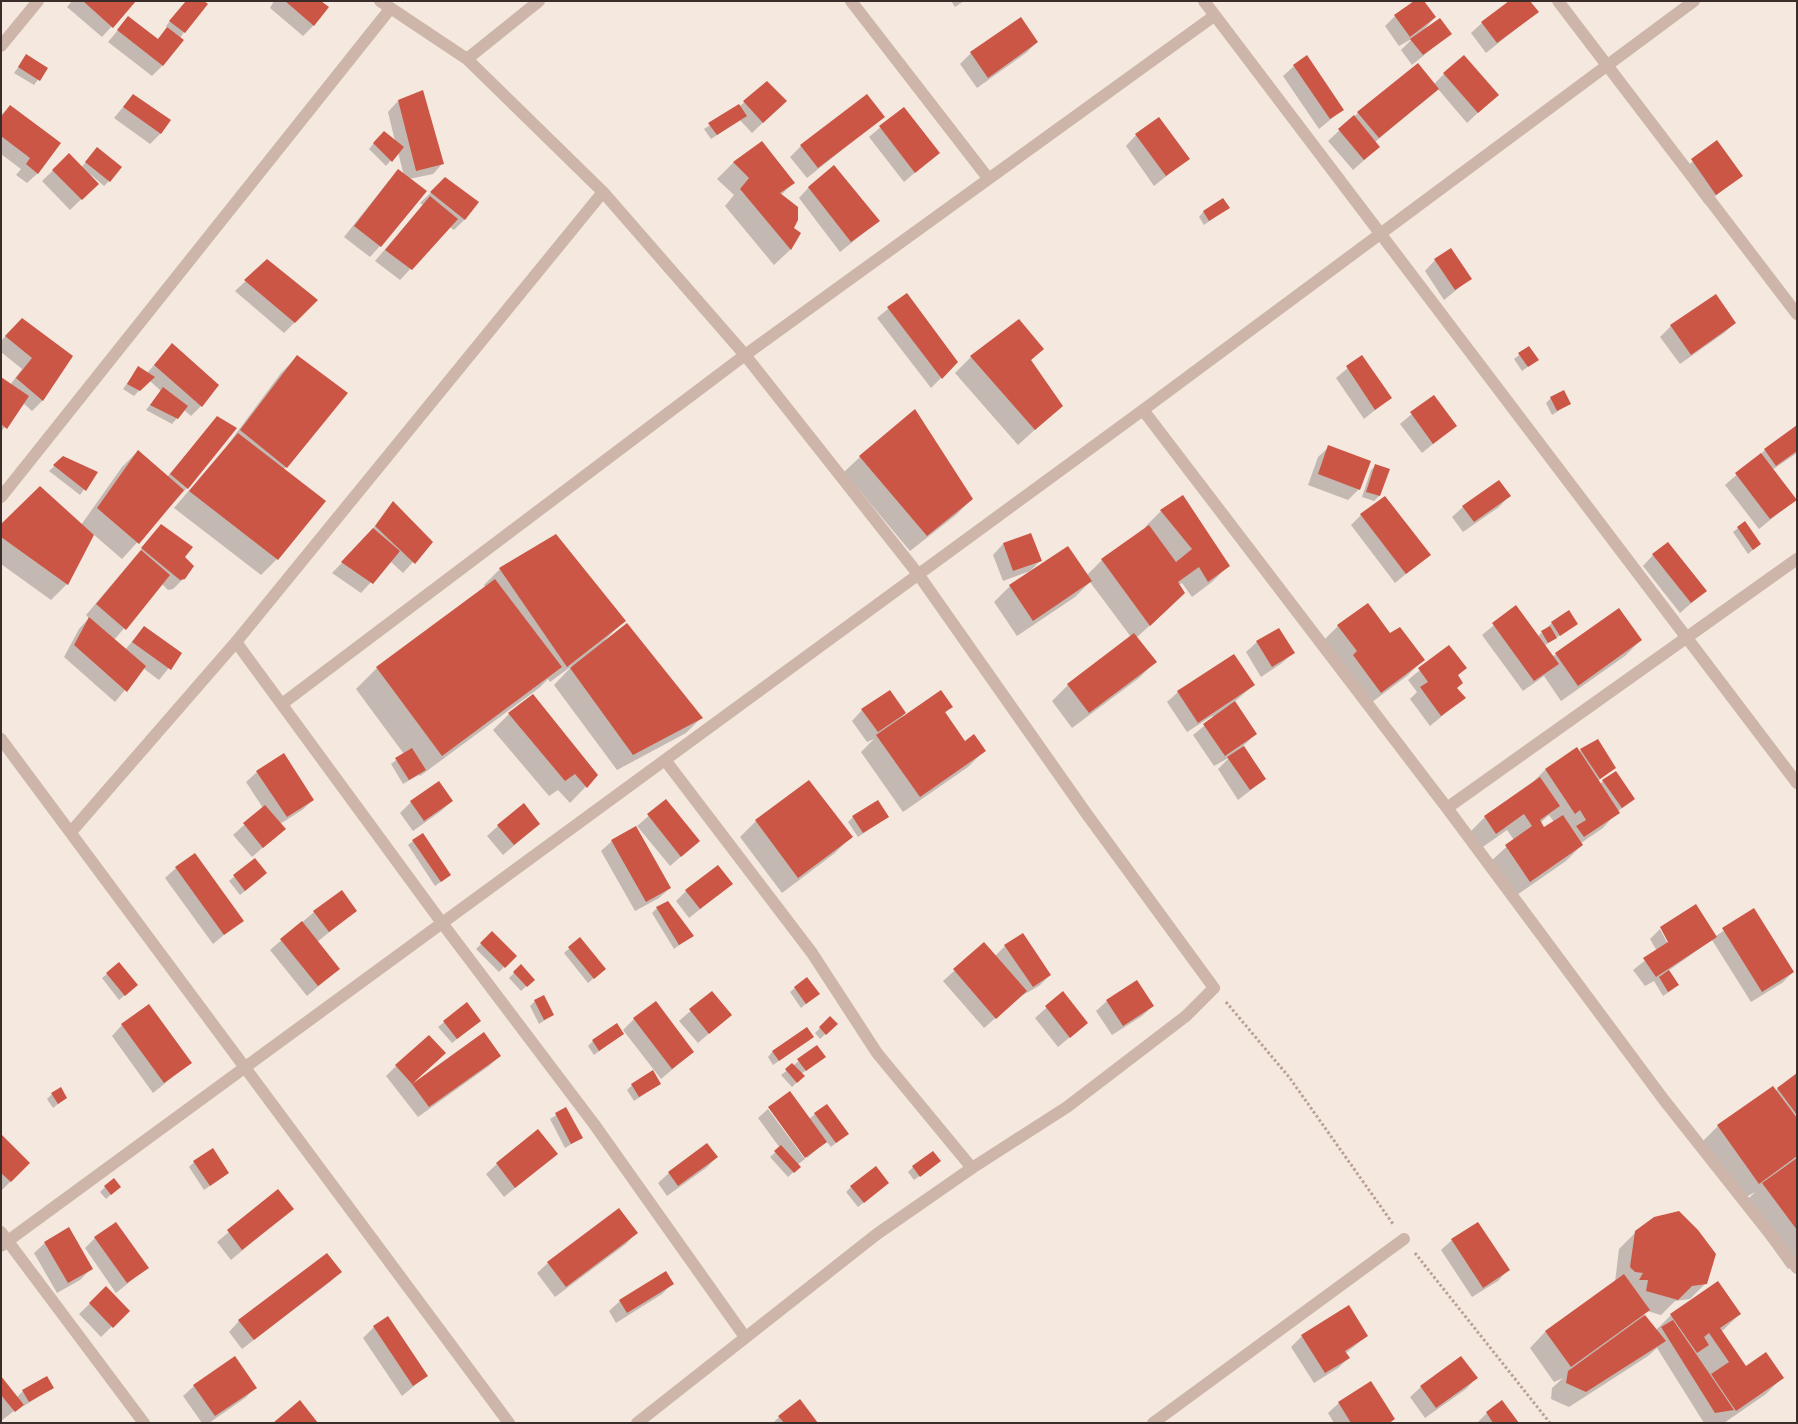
<!DOCTYPE html>
<html>
<head>
<meta charset="utf-8">
<style>
	body { margin:0 }
	#map { position:relative; width:1798px; height:1424px; overflow:hidden; background:#f4e8df; font-family:"DM Sans",sans-serif }
	canvas { display:block }
	.frame { position:absolute; inset:0; border:2px solid #3a2d29; pointer-events:none }
</style>
</head>
<body>
<div id="map">
<canvas width="1798" height="1424"></canvas>
<div class="frame"></div>
</div>
<script>
const ctx = document.querySelector('canvas').getContext('2d');
ctx.lineJoin = 'round';
function fillPath(path, color) {
  ctx.fillStyle = color;
  ctx.fill(path, 'evenodd');
}
function toPath(rows) {
  const path = new Path2D();
  for (const r of rows) {
    path.moveTo(r[0], r[1]);
    for (let i = 2; i < r.length; i += 2) path.lineTo(r[i], r[i + 1]);
  }
  return path;
}
function strokePath(path, color, width, dash) {
  ctx.strokeStyle = color;
  ctx.lineWidth = width;
  ctx.lineCap = dash ? 'butt' : 'round';
  ctx.setLineDash(dash || []);
  ctx.stroke(path);
}
fillPath(toPath([
	[72,1,135,1,102,37,67,7],
	[186,1,184,32,163,65,152,76,108,42,128,18,157,40,168,28,166,26],
	[274,1,319,1,314,25,303,36,270,8],
	[951,1,964,1,955,7],
	[1537,12,1486,53,1471,33,1482,23],
	[1395,16,1435,17,1422,32,1450,34,1412,65,1401,50,1413,38,1399,46,1385,26],
	[1020,19,1037,42,1026,53,977,88,960,64,971,53],
	[27,55,47,68,34,85,14,73],
	[1294,66,1342,110,1319,129,1283,76],
	[1444,74,1497,95,1467,123,1438,89,1375,142,1379,147,1353,170,1328,141,1358,113,1434,84],
	[767,82,775,111,752,133,740,120,711,139,704,129,740,106],
	[133,95,161,133,150,144,114,118],
	[398,101,443,163,433,174,409,179,380,246,370,257,344,237,388,182,398,171,404,176,398,152,386,166,369,149,379,137,395,141,388,112],
	[10,106,38,173,27,183,16,175,21,169,1,154,1,115],
	[903,108,938,153,904,182,869,137],
	[883,117,807,178,790,157,801,146],
	[1136,135,1188,159,1154,186,1126,146],
	[1717,142,1741,176,1705,204,1681,171],
	[761,143,793,183,781,195,792,228,799,234,790,250,774,265,725,206,734,195,717,179,733,163],
	[92,154,109,181,104,186,90,174,97,184,70,210,42,181,69,155,81,168],
	[445,179,477,203,464,220,454,230,450,227,400,280,375,261,423,205,420,203],
	[809,187,879,221,840,252,799,198],
	[1228,208,1204,225,1199,217,1203,212],
	[1435,260,1470,279,1444,300,1425,271],
	[267,261,317,300,284,333,235,291],
	[906,294,957,362,931,388,877,318],
	[1018,320,1042,349,1030,361,1061,406,1018,445,955,373,971,357],
	[1735,323,1724,333,1680,364,1660,337,1671,326],
	[11,330,71,356,42,401,32,411,23,403,1,432,1,379,10,385,22,369,1,352,1,341],
	[172,345,201,406,191,416,184,410,172,424,146,410,161,391,149,380,134,396,123,389,138,368,147,373],
	[1529,347,1537,360,1522,371,1514,359],
	[1362,356,1390,398,1364,419,1336,378],
	[297,357,286,467,283,470,277,559,261,575,174,508,226,447,281,373],
	[1433,396,1455,426,1422,453,1400,424],
	[1551,398,1569,404,1552,415,1546,403],
	[217,418,235,429,187,488,122,559,93,534,67,584,51,600,1,564,1,526,81,525,122,467,138,451,167,477],
	[1797,427,1797,453,1772,470,1795,500,1759,529,1725,485,1765,450],
	[1329,447,1359,489,1348,500,1308,485,1318,457],
	[860,457,972,499,956,515,910,551,844,472],
	[63,458,96,473,80,495,49,471],
	[1376,465,1388,469,1379,496,1374,501,1362,497,1371,470],
	[1509,496,1499,507,1463,532,1452,517,1463,507],
	[393,503,431,542,403,573,390,561,361,593,332,573,364,540],
	[1161,511,1228,566,1212,582,1192,597,1182,583,1178,585,1168,609,1136,638,1155,662,1139,678,1072,728,1052,701,1068,685,1131,637,1090,582,1075,597,1017,636,994,602,1010,586,1087,575,1102,560,1146,528,1145,527],
	[1361,515,1429,555,1395,583,1351,525],
	[162,525,184,557,184,578,173,589,168,590,162,584,114,640,125,650,144,627,181,653,159,680,143,668,115,702,64,657,79,629,89,618,86,615],
	[1738,528,1760,544,1748,554,1733,532],
	[1031,534,1040,561,1030,571,1003,581,993,555,1003,544],
	[1653,555,1705,591,1680,613,1643,566],
	[500,569,624,621,605,640,701,718,686,733,617,770,554,685,573,665,550,682,548,679,539,688,420,776,419,775,403,784,391,764,404,754,356,689,377,668,486,588,484,585],
	[1516,607,1537,637,1552,623,1577,624,1544,646,1552,657,1619,609,1641,640,1625,656,1561,701,1544,676,1523,691,1482,635],
	[1338,626,1390,635,1423,660,1407,676,1364,708,1322,642],
	[1257,642,1293,653,1282,663,1261,677,1246,652],
	[1449,646,1465,668,1457,676,1456,688,1464,698,1430,726,1410,699,1417,692,1408,680],
	[1254,685,1234,702,1256,734,1243,746,1265,779,1238,800,1218,769,1230,757,1214,766,1193,735,1214,718,1212,716,1187,732,1167,702,1178,692],
	[951,707,944,714,964,742,984,751,968,767,903,812,861,752,874,739,867,742,852,721,862,710,905,713,899,721],
	[509,714,597,775,570,803,558,790,549,796,493,730],
	[1576,749,1579,752,1581,750,1615,768,1598,781,1600,784,1603,781,1628,804,1618,811,1603,828,1581,843,1582,845,1566,861,1514,897,1490,862,1514,840,1507,830,1480,849,1469,833,1485,817,1529,786,1545,770],
	[1549,815,1554,822,1544,829,1540,823],
	[257,772,313,800,302,810,280,824,284,829,252,857,233,835,263,808,246,782],
	[439,782,452,801,441,811,413,831,400,813,411,802],
	[666,801,699,841,670,866,637,826],
	[853,817,882,821,858,837,848,822],
	[756,821,851,837,835,853,782,893,740,837],
	[539,824,503,855,487,836,498,826],
	[413,841,450,875,435,886,408,845],
	[612,841,670,888,659,898,635,911,601,851],
	[255,859,261,878,240,895,229,881],
	[176,868,242,920,213,944,165,878],
	[732,884,689,918,676,901,686,891],
	[1696,906,1716,936,1754,910,1793,972,1782,983,1751,1002,1712,940,1668,971,1677,985,1672,990,1663,996,1654,981,1645,986,1633,970,1657,951,1650,939,1660,929,1670,948,1672,947,1662,929,1660,929],
	[657,908,692,936,674,949,652,913],
	[356,911,317,942,339,969,307,996,270,950,314,912],
	[492,933,515,956,499,972,476,949],
	[580,939,600,973,588,983,564,953],
	[984,944,995,956,1005,946,1050,975,1039,986,1021,996,984,1028,943,981],
	[521,966,533,980,521,991,509,978],
	[107,974,131,990,119,1000,102,978],
	[795,988,818,994,801,1008,790,992],
	[711,993,730,1015,698,1043,679,1021],
	[1063,993,1087,1023,1058,1047,1035,1018],
	[535,1001,553,1015,539,1024,530,1006],
	[1107,1001,1153,1006,1142,1016,1112,1035,1096,1011],
	[467,1004,480,1021,452,1043,438,1027],
	[830,1018,836,1024,820,1039,815,1033],
	[634,1019,693,1052,661,1079,623,1030],
	[122,1025,190,1063,153,1093,112,1036],
	[622,1034,594,1055,588,1046,593,1041],
	[813,1037,773,1065,768,1057,772,1052],
	[817,1047,819,1061,801,1074,803,1076,792,1087,781,1075],
	[500,1056,489,1066,418,1117,386,1076,396,1066,416,1082],
	[1797,1075,1797,1262,1788,1269,1742,1205,1755,1192,1743,1199,1702,1142,1718,1126,1775,1091],
	[660,1084,634,1101,627,1090,632,1085],
	[52,1094,66,1098,53,1108,47,1099],
	[826,1105,842,1138,831,1147,826,1141,807,1158,770,1108,809,1119],
	[566,1109,581,1138,565,1148,550,1119],
	[768,1109,805,1159,797,1165,799,1167,788,1177,770,1157,780,1148,758,1118],
	[1,1136,29,1163,1,1191],
	[556,1154,504,1197,486,1174,497,1164],
	[717,1157,706,1168,667,1196,658,1183,669,1173],
	[194,1162,228,1173,204,1190,189,1167],
	[934,1165,914,1180,908,1172,913,1167],
	[105,1187,115,1191,106,1199,100,1192],
	[851,1187,882,1188,858,1207,846,1192],
	[278,1191,292,1209,231,1260,217,1242],
	[619,1210,636,1233,626,1244,555,1297,537,1273,548,1263],
	[1636,1232,1706,1283,1690,1299,1675,1301,1661,1315,1647,1311,1640,1321,1656,1330,1671,1315,1740,1314,1721,1332,1746,1367,1782,1378,1766,1394,1724,1423,1704,1423,1657,1348,1648,1356,1569,1407,1551,1399,1552,1388,1563,1378,1554,1382,1530,1348,1545,1332,1615,1282,1619,1249],
	[95,1238,147,1268,116,1293,85,1248],
	[1452,1240,1508,1270,1498,1281,1472,1297,1441,1250],
	[45,1243,91,1269,80,1280,57,1293,34,1253],
	[341,1272,330,1282,242,1349,229,1332,239,1321],
	[672,1284,662,1294,616,1323,609,1311,620,1301],
	[106,1288,128,1311,101,1337,79,1314],
	[374,1327,426,1376,402,1396,363,1338],
	[1302,1336,1367,1336,1346,1353,1349,1358,1338,1368,1314,1383,1291,1347],
	[1,1378,17,1397,23,1391,52,1388,24,1406,23,1404,1,1421],
	[1476,1378,1466,1389,1425,1418,1410,1397,1421,1387],
	[194,1386,255,1388,245,1398,209,1423,202,1423,183,1396],
	[1502,1402,1517,1423,1477,1423,1487,1413],
	[1339,1403,1394,1419,1390,1423,1334,1423,1328,1413],
	[779,1417,817,1423,773,1423]
]), '#0003');
fillPath(toPath([
	[83,1,136,1,113,28],
	[186,1,204,1,208,4,185,33,169,21],
	[285,1,321,1,329,7,314,26],
	[1414,1,1424,1,1436,17,1410,37,1394,15],
	[1509,1,1530,1,1539,12,1497,43,1481,22],
	[128,16,158,39,167,27,184,40,163,66,117,30],
	[1021,17,1038,42,988,78,970,52],
	[1440,18,1452,34,1423,55,1410,39],
	[26,54,48,68,40,81,18,67],
	[1307,55,1344,110,1330,119,1293,65],
	[1464,55,1499,95,1478,113,1443,73],
	[1418,63,1439,89,1379,138,1357,112],
	[767,81,787,101,763,123,743,101],
	[423,90,444,164,416,171,398,100],
	[133,94,171,120,161,134,123,107],
	[867,94,885,117,818,168,800,145],
	[739,104,747,116,717,135,708,123],
	[10,105,61,143,38,174,26,164,30,158,1,136,1,117],
	[904,107,940,153,915,173,879,126],
	[1354,115,1380,147,1364,160,1338,129],
	[1159,117,1190,159,1166,176,1135,134],
	[384,131,404,147,392,162,373,143],
	[1717,140,1743,176,1716,195,1691,159],
	[762,141,795,183,780,193,798,207,798,220,794,228,801,233,791,250,740,189,749,178,733,162],
	[97,147,122,167,110,182,85,162],
	[69,153,99,184,82,200,52,170],
	[834,165,880,221,851,242,808,187],
	[398,169,427,191,381,247,354,226],
	[445,177,479,202,465,220,430,192],
	[430,196,458,219,412,270,385,250],
	[1223,198,1230,208,1209,221,1203,211],
	[1451,248,1472,279,1455,290,1434,259],
	[267,259,318,300,295,323,244,280],
	[907,293,958,362,942,379,887,307],
	[1716,294,1736,323,1691,355,1670,325],
	[22,318,73,356,43,401,16,378,32,358,5,336],
	[1019,319,1044,349,1031,360,1063,406,1035,430,970,356],
	[172,343,219,385,202,407,154,365],
	[1529,346,1539,360,1528,367,1518,353],
	[297,355,348,393,287,468,240,430],
	[1362,355,1392,398,1375,410,1346,366],
	[138,366,155,377,140,391,127,384],
	[1,377,29,396,7,429,1,424],
	[163,387,188,406,178,419,150,405],
	[1564,390,1571,404,1557,411,1550,397],
	[1434,395,1457,426,1433,444,1410,412],
	[915,409,973,499,927,536,859,456],
	[217,416,237,428,188,489,170,474],
	[1797,425,1797,451,1776,466,1764,449],
	[238,433,326,501,278,560,189,491],
	[1328,445,1371,461,1360,490,1318,474],
	[138,450,184,490,139,544,97,508],
	[1761,453,1797,500,1770,519,1735,473],
	[63,456,98,472,86,491,53,465],
	[1375,464,1390,469,1380,496,1366,492],
	[1499,480,1511,496,1474,522,1462,506],
	[40,486,94,535,68,585,1,537,1,524],
	[1183,495,1230,566,1208,582,1199,567,1178,582,1185,593,1150,626,1101,559,1149,525,1176,562,1192,549,1160,510],
	[1385,496,1431,555,1406,574,1360,514],
	[393,501,433,542,415,564,375,526],
	[1745,521,1761,544,1753,550,1737,527],
	[161,524,193,547,185,557,194,566,185,579,180,580,141,548],
	[373,528,400,551,373,584,341,562],
	[1031,533,1042,561,1013,571,1003,543],
	[556,534,626,621,567,667,499,568],
	[1668,542,1707,591,1691,603,1652,554],
	[1068,546,1092,581,1033,621,1009,585],
	[141,550,170,575,126,630,96,604],
	[495,579,562,667,442,756,376,667],
	[1368,603,1390,633,1400,627,1425,660,1381,693,1353,655,1357,651,1337,625],
	[1516,605,1559,664,1534,681,1492,623],
	[1619,608,1642,640,1578,686,1555,653],
	[1569,610,1578,624,1560,636,1551,622],
	[89,617,146,666,127,692,74,645],
	[627,623,703,718,633,755,570,668],
	[144,626,182,653,171,670,132,642],
	[1550,626,1557,638,1548,643,1541,631],
	[1279,628,1295,653,1272,667,1256,641],
	[1134,633,1157,662,1089,713,1067,684],
	[1449,645,1467,668,1458,675,1463,683,1457,688,1466,698,1441,716,1420,687,1428,682,1418,668],
	[1234,654,1255,685,1198,723,1177,691],
	[890,690,906,713,878,732,861,709],
	[941,690,953,707,945,712,965,741,974,734,986,751,920,797,876,735],
	[533,694,598,775,587,788,575,774,565,781,508,713],
	[1235,701,1257,734,1225,756,1203,724],
	[1598,739,1616,768,1600,779,1580,749],
	[1244,746,1266,779,1250,790,1227,757],
	[1577,747,1620,813,1584,837,1576,826,1586,820,1580,810,1575,814,1545,769],
	[412,748,426,770,409,780,395,758],
	[284,753,314,800,287,817,256,771],
	[1616,771,1635,799,1622,808,1602,780],
	[1540,777,1560,806,1540,820,1544,827,1563,815,1583,845,1530,882,1505,845,1532,826,1524,814,1496,834,1484,816],
	[809,780,853,837,798,878,755,820],
	[439,781,453,801,424,821,410,801],
	[666,799,700,841,681,857,647,814],
	[878,800,889,817,863,833,852,816],
	[524,803,540,824,514,845,497,825],
	[265,805,286,829,263,848,243,823],
	[636,826,671,888,646,902,611,840],
	[423,833,451,875,441,882,412,840],
	[195,853,244,921,224,935,175,867],
	[255,858,267,873,245,891,233,875],
	[718,865,733,884,700,909,685,890],
	[342,890,357,911,329,932,313,911],
	[668,901,694,936,679,945,656,907],
	[1696,904,1717,937,1656,977,1643,958,1668,942,1660,927],
	[1754,908,1794,972,1762,992,1722,928],
	[302,921,340,969,318,986,280,939],
	[492,931,517,956,505,968,480,943],
	[1023,933,1051,975,1033,987,1004,945],
	[580,937,606,969,594,979,568,947],
	[984,942,1027,991,996,1019,953,969],
	[119,962,138,985,125,996,106,973],
	[521,964,535,980,527,987,513,972],
	[1669,970,1679,985,1668,992,1659,977],
	[807,977,820,994,806,1004,794,987],
	[1137,980,1154,1006,1123,1026,1106,1000],
	[712,991,732,1015,709,1034,689,1009],
	[1063,991,1088,1023,1070,1038,1045,1006],
	[544,995,554,1015,544,1020,534,1000],
	[656,1001,694,1052,672,1069,633,1018],
	[467,1002,481,1021,457,1039,443,1021],
	[149,1004,192,1063,164,1083,121,1024],
	[830,1016,838,1024,826,1035,819,1027],
	[617,1023,624,1034,599,1051,592,1040],
	[807,1027,814,1037,779,1061,772,1051],
	[484,1032,501,1056,429,1107,412,1084],
	[429,1035,446,1053,412,1084,395,1065],
	[817,1045,826,1057,806,1071,797,1059],
	[792,1063,805,1076,797,1083,785,1069],
	[653,1070,661,1084,639,1097,631,1084],
	[1797,1073,1797,1115,1777,1088],
	[1773,1086,1797,1118,1797,1156,1759,1184,1717,1125],
	[61,1087,67,1098,58,1104,51,1093],
	[790,1091,827,1142,805,1158,768,1107],
	[827,1104,849,1134,836,1143,814,1113],
	[566,1107,583,1138,571,1144,555,1113],
	[538,1129,558,1154,515,1188,496,1163],
	[1,1134,30,1163,11,1182,1,1173],
	[707,1143,718,1157,678,1186,668,1172],
	[781,1145,801,1167,794,1173,774,1151],
	[213,1148,229,1173,210,1186,193,1161],
	[933,1151,941,1161,920,1177,912,1166],
	[1797,1158,1797,1230,1762,1183],
	[876,1166,889,1183,864,1203,850,1186],
	[114,1178,121,1187,111,1195,104,1186],
	[278,1189,294,1209,242,1250,227,1230],
	[619,1208,638,1233,566,1287,547,1262],
	[1679,1211,1698,1230,1716,1254,1707,1284,1692,1286,1678,1300,1646,1291,1648,1280,1639,1280,1643,1273,1635,1272,1630,1267,1635,1231,1654,1217],
	[116,1222,149,1268,127,1283,94,1237],
	[1478,1222,1510,1270,1483,1288,1451,1239],
	[69,1227,93,1269,68,1283,44,1242],
	[327,1253,342,1272,254,1340,238,1320],
	[666,1271,674,1284,627,1313,619,1300],
	[1624,1274,1650,1310,1571,1367,1545,1331],
	[1718,1281,1741,1314,1720,1328,1746,1366,1766,1352,1784,1378,1736,1411,1711,1374,1729,1362,1709,1333,1704,1337,1709,1345,1697,1353,1670,1314],
	[106,1286,130,1311,113,1328,89,1303],
	[1349,1305,1368,1336,1345,1351,1350,1358,1325,1373,1301,1335],
	[1645,1315,1666,1341,1586,1392,1566,1383,1568,1371],
	[388,1316,428,1376,413,1386,373,1326],
	[1673,1320,1734,1410,1715,1413,1661,1327],
	[235,1356,257,1388,215,1416,193,1385],
	[1461,1356,1478,1378,1436,1408,1420,1386],
	[1,1376,24,1405,15,1412,1,1395],
	[47,1376,54,1388,29,1402,22,1390],
	[1371,1381,1395,1419,1389,1423,1351,1423,1338,1402],
	[800,1399,818,1423,784,1423,778,1416],
	[300,1400,318,1423,273,1423],
	[1502,1400,1519,1423,1493,1423,1486,1412]
]), '#cc5645');
strokePath(toPath([
	[1226,1002,1289,1077,1393,1224],
	[1415,1253,1550,1423]
]), '#b9a093', 3, [2.5, 2.5]);
strokePath(toPath([
	[380,1,467,59,603,192,745,355,918,574,1086,813,1214,988,1186,1016,1067,1107,972,1168,877,1234,637,1423],
	[851,1,988,178],
	[1204,1,1797,783],
	[1558,1,1797,314],
	[1,46,38,1],
	[467,59,539,1],
	[1143,410,1447,808,1664,1100,1797,1268],
	[1,497,390,9],
	[236,642,442,923,594,1124,745,1337],
	[282,704,745,355,1214,16],
	[1,739,509,1423],
	[665,760,812,953,877,1053,972,1168],
	[1447,808,1797,559],
	[71,832,236,642,603,192],
	[1,1232,144,1423],
	[1,1246,1143,410,1694,1],
	[1153,1423,1404,1239]
]), '#cdb6a9', 12);
</script>
</body>
</html>
